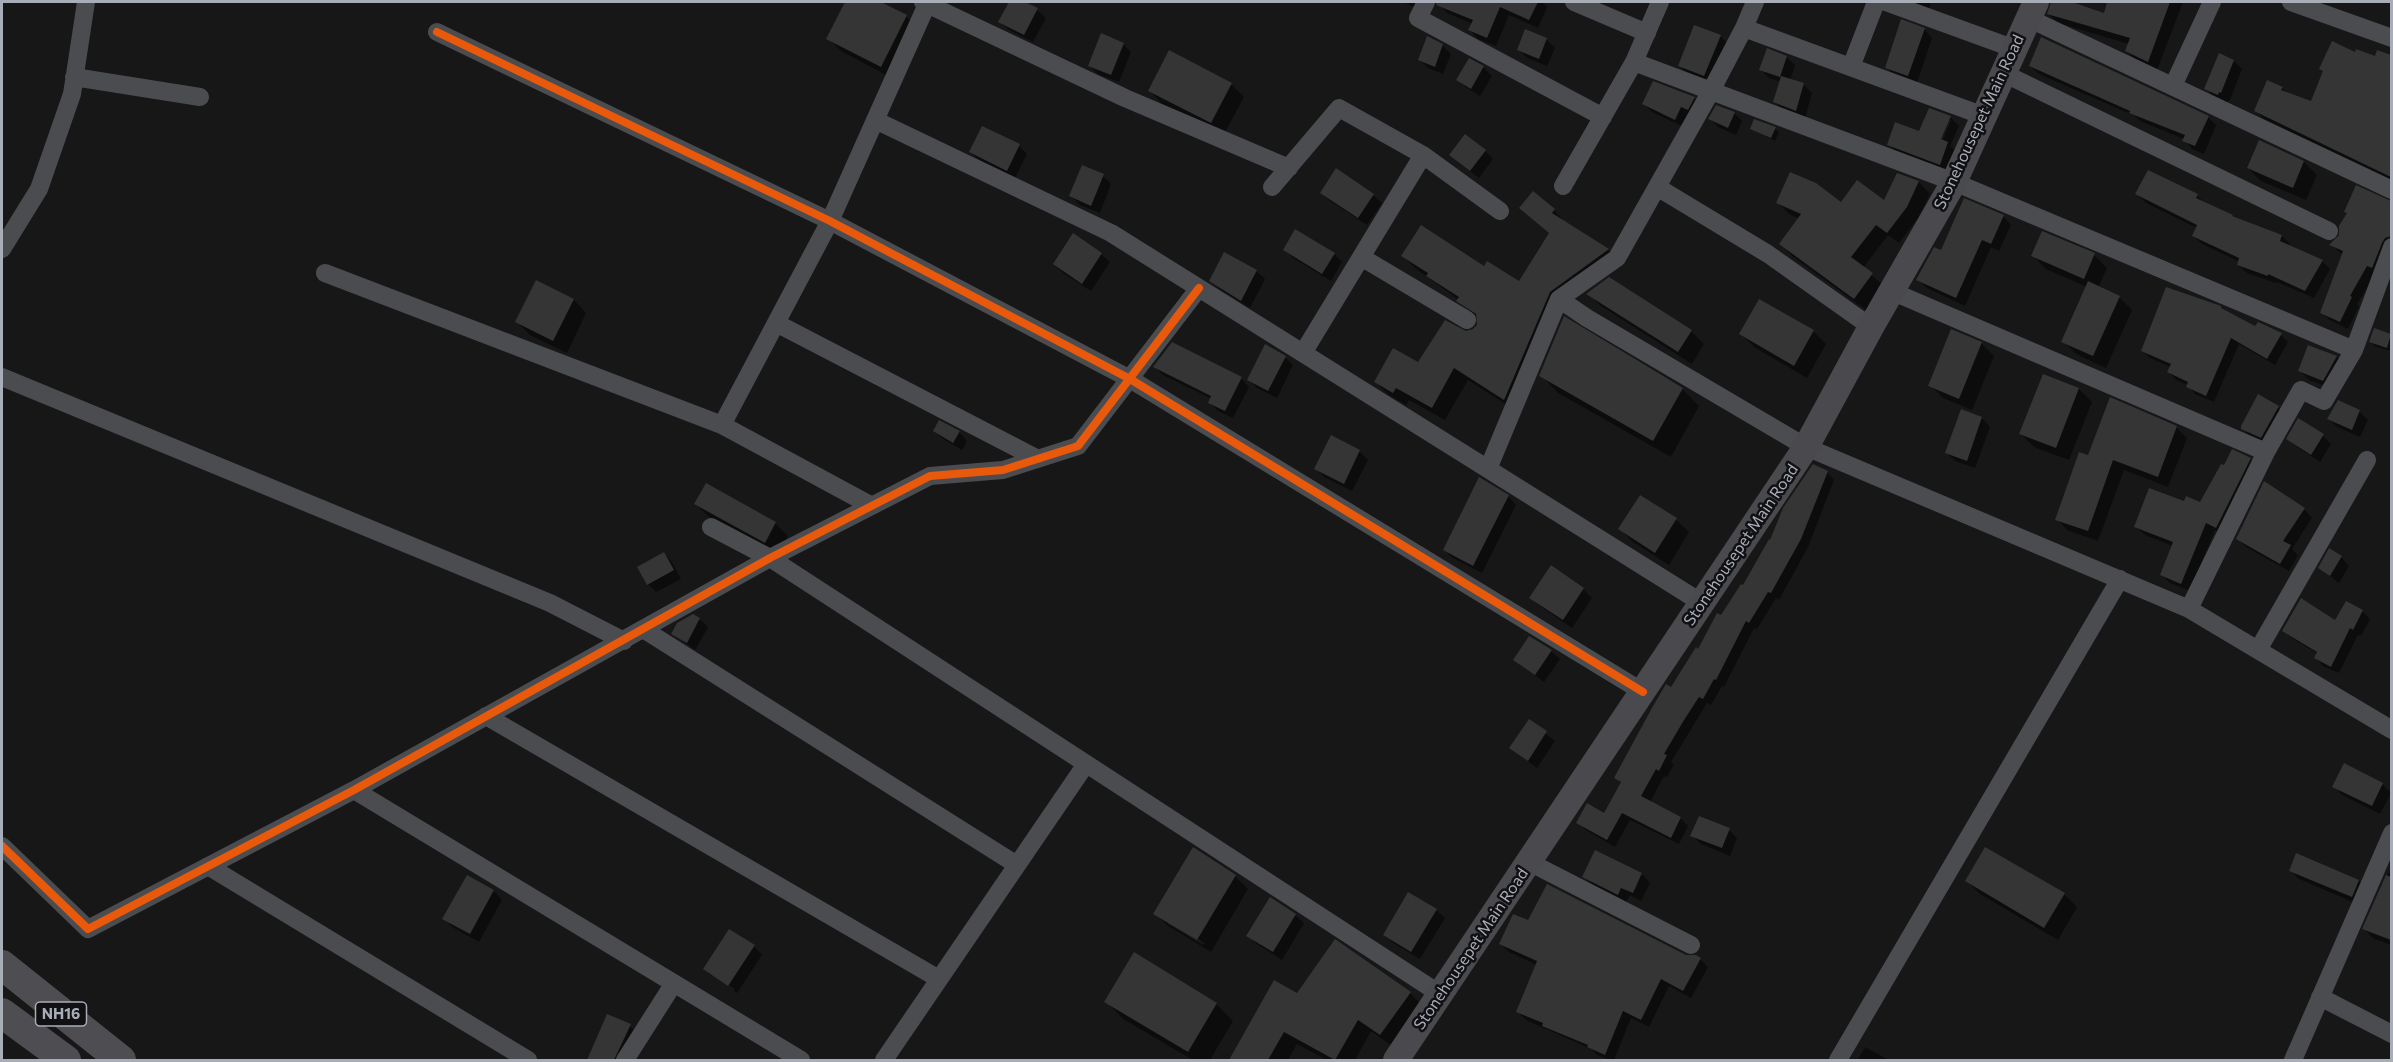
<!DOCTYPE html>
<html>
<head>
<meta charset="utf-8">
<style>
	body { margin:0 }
	#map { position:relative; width:2393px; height:1062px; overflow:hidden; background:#171717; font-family:Commissioner,sans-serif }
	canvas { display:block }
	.frame { position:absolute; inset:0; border:3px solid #a8adb8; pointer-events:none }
</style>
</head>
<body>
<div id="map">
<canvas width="2393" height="1062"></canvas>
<div class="frame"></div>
</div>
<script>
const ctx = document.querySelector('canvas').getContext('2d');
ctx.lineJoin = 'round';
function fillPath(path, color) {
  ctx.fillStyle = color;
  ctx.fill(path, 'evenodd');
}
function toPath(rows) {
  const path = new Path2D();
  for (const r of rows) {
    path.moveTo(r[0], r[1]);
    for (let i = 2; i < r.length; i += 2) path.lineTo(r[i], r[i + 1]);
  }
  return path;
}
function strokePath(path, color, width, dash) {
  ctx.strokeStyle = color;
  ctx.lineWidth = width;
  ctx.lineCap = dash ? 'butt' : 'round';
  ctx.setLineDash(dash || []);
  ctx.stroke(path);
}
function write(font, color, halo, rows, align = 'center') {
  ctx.font = font + ' Commissioner,sans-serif';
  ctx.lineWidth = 5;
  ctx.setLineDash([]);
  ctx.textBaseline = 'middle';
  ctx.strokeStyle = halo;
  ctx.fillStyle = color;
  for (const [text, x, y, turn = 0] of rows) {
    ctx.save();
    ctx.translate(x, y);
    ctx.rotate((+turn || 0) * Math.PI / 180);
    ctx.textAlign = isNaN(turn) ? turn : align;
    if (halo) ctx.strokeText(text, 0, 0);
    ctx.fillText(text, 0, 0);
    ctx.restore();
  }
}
fillPath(toPath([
	[846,2,878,2,906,16,919,29,894,79,841,51,828,38],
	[1010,2,1021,2,1037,10,1046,18,1033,42,1009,30,1000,21],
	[1404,2,1428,2,1421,11],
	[1438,2,1542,2,1547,7,1538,28,1509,15,1496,46,1478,39,1470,30,1473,24,1447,13],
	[1906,2,1931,2,1929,10],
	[2051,2,2067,2,2105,15,2109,2,2183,2,2157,70,2136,60,2126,51,2129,44,2058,23,2049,14],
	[1924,29,1932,38,1917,83,1895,76,1886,67],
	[1720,36,1728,44,1713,84,1688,75,1680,66],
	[1546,39,1555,48,1547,66,1527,58,1519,50],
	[1123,44,1131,52,1119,82,1098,74,1089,65],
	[1442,45,1451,54,1443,74,1428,68,1419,59],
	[2378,52,2392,56,2392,180,2264,119,2256,111,2282,88,2287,93,2312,103,2376,58],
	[1786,57,1795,65,1790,80,1804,85,1812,93,1805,118,1783,110,1775,102,1781,82,1769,78,1761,70],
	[1469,60,1483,67,1492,76,1480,96,1467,88,1458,80],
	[2234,61,2242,69,2230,100,2226,103,2214,97,2206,88],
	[2030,66,2208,117,2216,125,2204,154,2192,149,2184,139,2140,121,2135,116,2039,74],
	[1231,84,1244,97,1224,134,1162,104,1150,91],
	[1694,98,1702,106,1684,127,1652,112,1644,104],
	[1734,113,1742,121,1736,135,1718,127,1710,119],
	[1950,117,1959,126,1950,146,1956,151,1949,172,1897,153,1889,144,1920,133],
	[1948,120,1951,120,1940,147,1937,146],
	[1752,128,1775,129,1779,132,1775,141],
	[2260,142,2304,162,2317,175,2306,200,2261,181,2248,168],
	[1019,146,1027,154,1015,178,979,160,970,152],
	[1485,151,1493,159,1479,178,1459,163],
	[1336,170,1373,195,1382,203,1367,225,1330,201,1322,193],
	[1898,175,1919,182,1930,194,1918,218,1899,243,1888,235,1863,268,1884,286,1866,310,1792,256,1781,244,1800,219,1789,214,1778,202,1884,203],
	[1103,176,1111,184,1100,213,1080,205,1071,196],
	[2137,194,2197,196,2206,204,2235,219,2282,236,2290,244,2289,246,2322,261,2330,269,2314,298,2277,282,2276,283,2247,273,2238,265,2240,262,2202,244,2193,236,2197,228,2146,203],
	[2385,201,2392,207,2386,227,2392,229,2392,248,2357,304,2359,306,2348,329,2330,320,2322,313,2343,255,2331,245],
	[1521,208,1554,210,1566,224,1608,250,1621,263,1563,305,1518,412,1468,380,1445,420,1409,400,1406,405,1389,395,1375,382,1419,364,1466,333,1474,331,1478,326,1478,318,1459,300,1416,269,1403,256,1484,268,1520,283,1550,234],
	[2003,216,2011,225,1999,251,1991,247,1965,306,1927,288,1918,280,1941,252],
	[1285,250,1334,254,1342,262,1331,281,1293,258],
	[1101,254,1110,262,1091,291,1063,273,1055,264],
	[2094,255,2107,268,2098,288,2119,297,2132,310,2106,368,2076,354,2063,341,2087,287,2046,269,2033,256],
	[1256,271,1265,279,1250,308,1220,289,1211,281],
	[537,282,574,300,586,313,567,353,530,335,517,322],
	[1588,294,1691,331,1704,344,1692,364,1601,306],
	[2256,328,2281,335,2288,342,2275,365,2239,344,2214,402,2195,394,2188,385,2176,380,2169,372,2171,367,2150,358,2143,351],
	[2375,330,2392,335,2391,351,2374,346,2371,342],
	[1813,331,1826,344,1807,378,1754,347,1741,334],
	[1981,343,1994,356,1972,410,1943,398,1930,385],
	[2309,347,2337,357,2345,366,2332,388,2309,380,2300,371],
	[1285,357,1293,365,1277,398,1257,388,1249,380],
	[1155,367,1241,378,1249,387,1233,418,1218,411,1210,403,1212,399,1163,375],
	[1541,375,1682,389,1699,406,1671,457,1558,393],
	[2044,376,2079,389,2092,402,2069,460,2034,447,2021,434],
	[2278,407,2286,416,2270,445,2251,437,2242,428],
	[1962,411,1982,418,1990,427,1975,468,1955,461,1947,453],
	[2359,411,2368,420,2360,437,2337,427,2329,419],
	[2176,427,2187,438,2168,487,2124,470,2098,541,2067,530,2057,519,2088,457],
	[934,431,959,432,967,441,962,450,943,439],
	[2323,436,2331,444,2320,462,2297,447,2288,439],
	[1331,437,1360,452,1368,460,1352,491,1324,477,1316,469],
	[2250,459,2258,467,2225,535,2215,530,2190,591,2170,583,2162,575,2173,546,2145,535,2136,527,2184,503,2201,504],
	[1827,472,1834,480,1808,547,1779,600,1776,598,1757,629,1754,628,1724,687,1722,686,1711,705,1707,703,1671,762,1674,764,1667,777,1664,776,1650,802,1680,818,1688,826,1679,844,1630,820,1615,847,1586,830,1578,823,1605,815,1622,784,1616,778,1671,689,1744,587,1771,542],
	[1508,496,1516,505,1482,573,1453,558,1444,550],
	[696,504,775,523,788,536,778,554,709,517],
	[2304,509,2312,518,2292,549,2298,555,2289,571,2246,547,2238,539],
	[1676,520,1689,532,1669,565,1633,542,1620,529],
	[664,554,672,562,681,579,656,592,648,584],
	[2341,557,2349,566,2339,583,2320,568],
	[1551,567,1583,589,1592,598,1572,628,1540,606,1531,598],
	[2362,611,2370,619,2361,636,2358,635,2339,673,2323,666,2316,658,2318,654,2292,638,2284,631,2336,622],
	[699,619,708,627,695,650,673,633],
	[1530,638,1551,651,1560,659,1544,682,1515,660],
	[1529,721,1555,741,1537,768,1511,748],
	[2382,784,2391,793,2380,814,2342,795,2334,786],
	[1729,830,1737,838,1730,856,1701,844,1692,835],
	[1596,852,1642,874,1650,883,1641,901,1630,895,1626,902,1592,885,1584,876],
	[2392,866,2392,945,2374,939,2364,929],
	[2290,870,2359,881,2367,889,2360,905,2299,879],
	[1235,876,1248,889,1211,952,1168,926,1155,913],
	[1168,921,1205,943,1203,945,1168,924],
	[468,877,494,891,502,900,479,942,452,927,444,918],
	[1967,881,2064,894,2077,907,2058,940,1980,894],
	[1436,910,1445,918,1420,959,1393,943,1385,934],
	[1295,915,1304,923,1282,960,1257,944,1248,936],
	[1529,922,1700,959,1708,967,1691,998,1669,986,1649,1027,1631,1018,1614,1060,1610,1060,1597,1055,1591,1049,1526,1020,1518,1012,1537,965,1509,952,1501,944],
	[754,946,762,955,737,993,734,991,735,989,712,974,712,976,705,969],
	[1275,982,1297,995,1410,993,1423,1006,1394,1047,1371,1031,1355,1060,1327,1060,1297,1044,1288,1060,1230,1060],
	[1106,1001,1216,1004,1233,1021,1210,1060,1193,1060,1123,1019],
	[608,1016,630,1026,638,1034,625,1060,589,1060],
	[1865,1047,1889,1060,1858,1060]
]), '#0007');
fillPath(toPath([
	[845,2,881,2,907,15,881,67,826,39],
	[1009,2,1025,2,1038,8,1024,35,998,22],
	[1437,2,1538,2,1529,20,1500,7,1487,38,1468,30,1473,20,1436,5],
	[2051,2,2072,2,2104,13,2107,2,2170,2,2148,62,2125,51,2130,38,2047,14],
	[1901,19,1925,28,1908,76,1885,68],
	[1694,25,1721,35,1704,76,1678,66],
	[1525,29,1547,38,1539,59,1517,50],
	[1101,33,1124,43,1111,75,1088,66],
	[1427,36,1443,44,1435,67,1418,60],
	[2041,37,2209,116,2195,146,2182,141,2185,135,2129,113,2130,111,2029,66],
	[2332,41,2355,52,2356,49,2375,56,2377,50,2391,55,2391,177,2254,111,2267,80,2283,87,2281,90,2311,101,2323,71,2319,69],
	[1767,48,1787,56,1780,77,1759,70],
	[1169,50,1232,83,1211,123,1148,91],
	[2219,53,2234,60,2221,93,2219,92,2218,95,2204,89],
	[1469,58,1484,66,1471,89,1456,80],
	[1781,76,1804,83,1796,111,1773,102],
	[1653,81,1695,97,1688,110,1681,107,1675,120,1642,104],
	[1716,105,1735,112,1728,128,1708,119],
	[1929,108,1951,116,1941,139,1948,142,1940,165,1887,145,1895,122,1919,131],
	[1754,119,1776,127,1771,138,1750,129],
	[982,126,1020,144,1007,171,969,152],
	[1465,134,1486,150,1470,171,1449,155],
	[2259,140,2304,161,2293,188,2247,168],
	[1082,165,1104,174,1091,206,1069,196],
	[1336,168,1374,194,1358,218,1320,193],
	[2148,170,2198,194,2196,198,2233,215,2232,216,2282,235,2280,241,2323,260,2305,291,2268,274,2268,276,2237,265,2239,258,2192,236,2197,225,2135,194],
	[1790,172,1816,183,1841,202,1857,180,1884,200,1897,173,1919,181,1907,207,1887,233,1876,225,1851,257,1873,273,1854,299,1779,244,1801,214,1776,203],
	[2356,185,2391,201,2391,236,2385,238,2382,243,2372,268,2367,266,2350,296,2352,297,2340,322,2320,313,2343,251,2329,245,2339,235,2339,226,2347,213,2344,212],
	[1533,191,1555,209,1552,213,1609,249,1550,292,1504,400,1454,368,1432,408,1396,388,1393,393,1374,382,1393,348,1418,362,1445,320,1466,331,1473,329,1477,325,1476,314,1456,301,1459,297,1426,276,1428,273,1401,256,1421,225,1484,266,1487,261,1519,281,1549,233,1519,208],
	[1964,198,2004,215,1991,244,1982,240,1956,298,1916,280,1934,247,1941,250],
	[1295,229,1335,253,1322,274,1283,250],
	[2042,231,2095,253,2084,279,2031,256],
	[1073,233,1102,253,1082,284,1053,264],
	[1224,252,1257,270,1241,301,1209,281],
	[1609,277,1692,330,1678,352,1586,294],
	[536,280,574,299,553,341,515,322],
	[2088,281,2120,296,2093,356,2061,342],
	[2166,287,2221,306,2221,308,2255,326,2258,322,2282,333,2267,359,2231,338,2206,396,2186,387,2188,382,2167,372,2171,364,2141,351],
	[1759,299,1814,330,1794,366,1739,334],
	[1564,316,1683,388,1653,441,1539,376],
	[2374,328,2391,334,2387,348,2369,342],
	[1951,329,1982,342,1959,399,1928,386],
	[1172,342,1242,377,1225,411,1208,403,1211,396,1153,367],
	[1265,344,1286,356,1268,391,1247,380],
	[2308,345,2337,356,2323,381,2298,371],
	[2043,374,2079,388,2056,448,2019,434],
	[2258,394,2279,406,2261,438,2241,429,2241,426],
	[2110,397,2177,426,2158,477,2113,460,2088,531,2055,520,2079,452,2088,455],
	[2338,400,2360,410,2352,430,2327,419],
	[1961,409,1982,417,1967,461,1945,453],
	[2298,418,2324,434,2311,455,2286,439],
	[939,420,960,431,953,443,933,431],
	[1331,435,1360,450,1344,484,1314,469],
	[2232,449,2251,458,2216,528,2206,523,2181,584,2160,575,2173,542,2134,527,2149,488,2184,501,2186,496,2200,502,2221,464,2224,465],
	[1813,464,1828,471,1801,539,1771,593,1768,592,1749,623,1746,621,1716,680,1714,679,1703,699,1699,697,1684,720,1664,754,1667,755,1659,771,1656,769,1641,796,1681,817,1671,838,1622,813,1607,840,1576,823,1587,803,1604,813,1621,782,1614,778,1653,706,1666,684,1671,687,1696,647,1698,649,1717,613,1721,615,1741,584,1743,585,1769,539,1770,540,1783,508],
	[1479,477,1509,495,1473,566,1443,550],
	[2264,481,2305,508,2283,541,2291,545,2280,564,2236,539],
	[706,483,776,522,765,543,694,504],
	[1640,495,1677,518,1655,553,1618,529],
	[2329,548,2342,556,2330,576,2318,568],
	[664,552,674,570,647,585,637,567],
	[1551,565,1584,588,1563,620,1529,598],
	[2301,598,2335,620,2346,601,2363,610,2353,630,2350,628,2331,667,2314,658,2317,652,2282,631],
	[693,614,700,618,687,643,671,634,677,623],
	[1529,636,1552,650,1535,675,1513,660],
	[1529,719,1547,731,1528,761,1509,748],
	[2344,763,2383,783,2372,806,2332,787],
	[1699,816,1730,828,1722,848,1690,836],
	[1193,847,1236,875,1197,940,1153,914],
	[1985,847,2065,893,2044,928,1965,881],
	[1595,850,1642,873,1633,893,1621,888,1618,895,1582,877],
	[2296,853,2359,880,2352,897,2289,871],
	[467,875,494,890,470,934,442,919],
	[2386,875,2391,877,2391,940,2362,929],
	[1547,884,1686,955,1696,955,1701,958,1683,991,1661,979,1641,1020,1623,1011,1605,1055,1587,1047,1588,1045,1542,1026,1543,1023,1516,1012,1537,961,1499,944,1513,914,1528,920],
	[1408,892,1437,909,1411,952,1383,935],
	[1270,897,1296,914,1273,952,1246,936],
	[729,929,755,945,728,986,703,969],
	[1335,939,1411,992,1380,1035,1358,1020,1335,1060,1284,1032,1268,1060,1229,1060,1274,980,1297,993],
	[1134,952,1217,1003,1188,1052,1104,1002],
	[607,1014,631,1024,614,1060,587,1060]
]), '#353536');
strokePath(toPath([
	[923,2,1125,98,1289,168],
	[1426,2,1418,18,1603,117],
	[1574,2,1647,33],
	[1886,2,2015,49],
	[2291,2,2392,38],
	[2028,18,2392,190],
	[1744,28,1984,116],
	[437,32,830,221,1130,379,1643,692],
	[1634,62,1954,182,2354,350],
	[1851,67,1876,2],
	[2003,73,2329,231],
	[74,77,200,97],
	[2173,86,2212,2],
	[875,120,1111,233,1702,603],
	[1563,186,1634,62,1660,2],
	[1272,187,1339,108,1423,155,1500,211],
	[1657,187,1768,254,1871,327],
	[2,249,39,189,72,94,86,2],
	[1361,257,1467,320],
	[325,273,722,425,872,506],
	[1891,291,2266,452],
	[1559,299,1587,318,1806,447,2189,609,2392,730],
	[776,323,1038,459],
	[1303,353,1423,155],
	[2,377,550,603,624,641],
	[722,425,830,221,928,2],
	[1488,469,1559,299,1617,258,1711,91,1744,28,1755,2],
	[711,527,770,558,1440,994],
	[2189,609,2266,452,2301,390,2324,401,2354,350,2392,247],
	[643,629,1017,865],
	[2258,650,2367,460],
	[486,716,939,979],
	[354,790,801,1060],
	[2,846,88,929,354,790,770,558,930,476,1003,470,1078,446,1199,288],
	[1529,862,1691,945],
	[208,866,528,1060],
	[2320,997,2392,1034],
	[625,1060,674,983],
	[884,1060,1086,764],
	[1838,1060,2120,579],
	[2293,1060,2392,833]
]), '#4b4c50', 18);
strokePath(toPath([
	[1396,1060,1806,447,1871,327,1954,182,2036,2]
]), '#4a4a4e', 26);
strokePath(toPath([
	[2,965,121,1060],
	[2,1013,66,1060]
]), '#4e4e52', 30);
strokePath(toPath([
	[437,32,830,221,1130,379,1643,692],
	[2,846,88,929,354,790,770,558,930,476,1003,470,1078,446,1199,288]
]), '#e8590c', 8);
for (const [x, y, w] of [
	[61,1014,51]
]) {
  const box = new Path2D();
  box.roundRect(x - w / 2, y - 12, w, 24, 4.5);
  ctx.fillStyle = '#111113';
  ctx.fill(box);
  strokePath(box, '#a8adb8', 1.5);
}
write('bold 15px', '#a8adb8', null, [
	["NH16",61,1014]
]);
write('16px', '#a8adb8', '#111113', [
	["Stonehousepet Main Road",1979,122,-65],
	["Stonehousepet Main Road",1741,545,-56],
	["Stonehousepet Main Road",1471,949,-56]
]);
</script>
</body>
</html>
